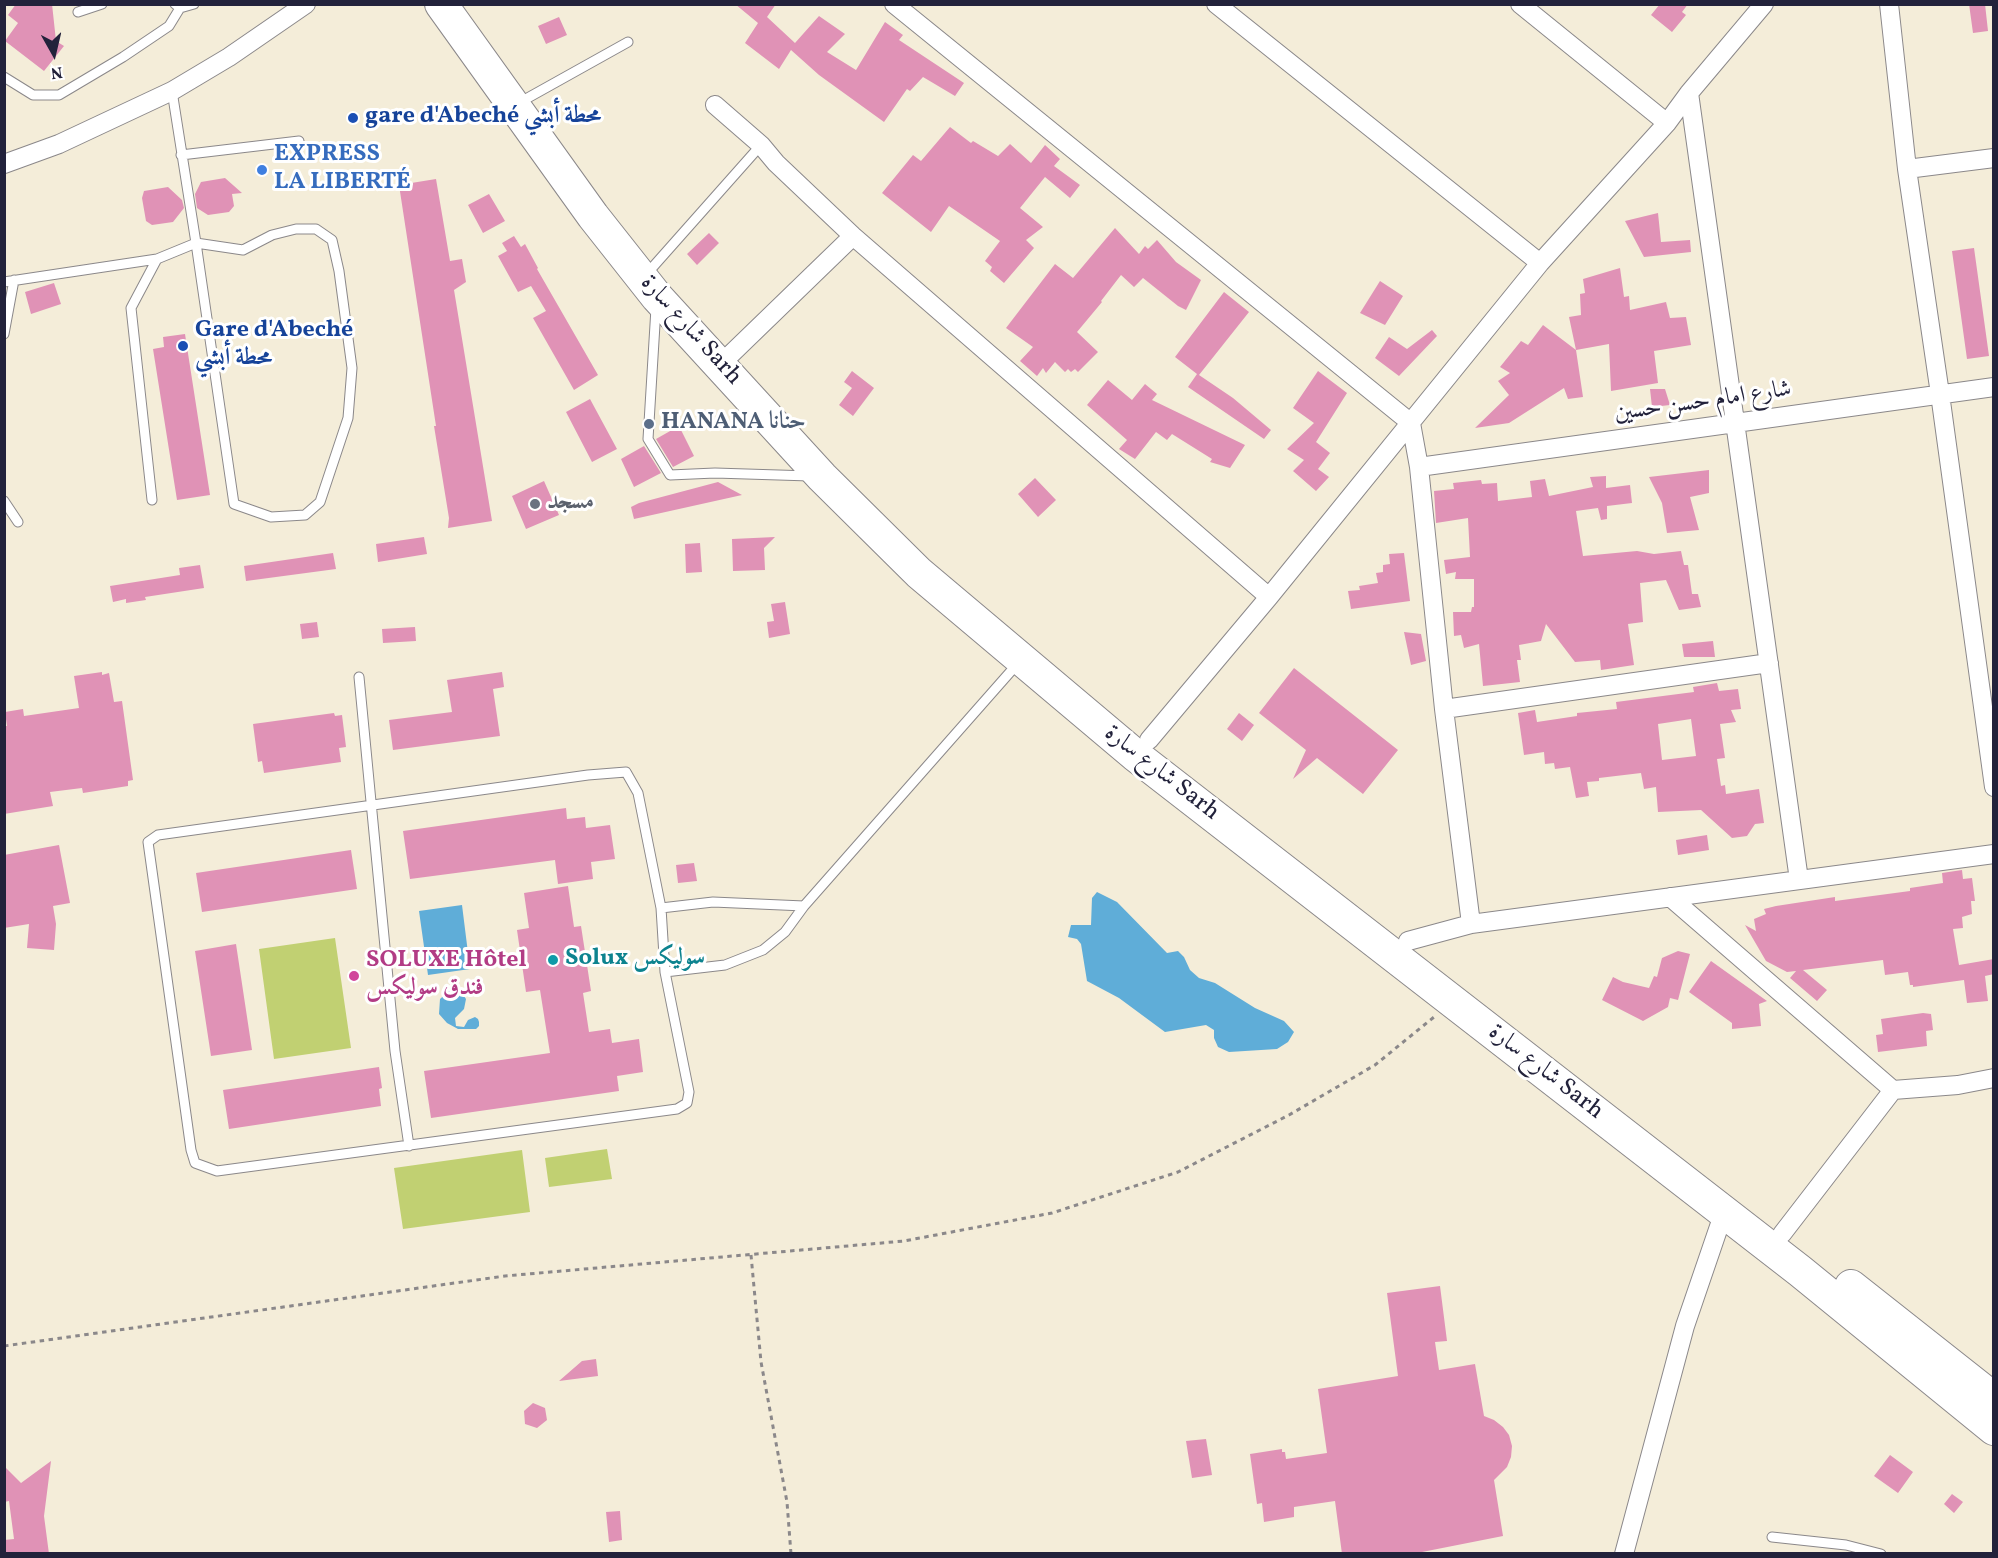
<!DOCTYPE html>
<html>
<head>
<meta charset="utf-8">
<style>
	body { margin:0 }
	#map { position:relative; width:1998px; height:1558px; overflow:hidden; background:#f4edd9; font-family:Vollkorn,serif }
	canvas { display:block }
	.frame { position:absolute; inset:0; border:6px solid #22223b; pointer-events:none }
	.north { position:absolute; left:24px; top:24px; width:60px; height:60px; -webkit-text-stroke:4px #fff; paint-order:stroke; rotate:172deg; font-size:16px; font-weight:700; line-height:24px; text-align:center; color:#22223b }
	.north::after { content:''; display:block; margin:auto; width:21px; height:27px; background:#22223b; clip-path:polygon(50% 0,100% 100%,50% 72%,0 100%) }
</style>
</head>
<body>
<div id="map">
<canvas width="1998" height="1558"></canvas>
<div class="frame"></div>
<div class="north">N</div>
</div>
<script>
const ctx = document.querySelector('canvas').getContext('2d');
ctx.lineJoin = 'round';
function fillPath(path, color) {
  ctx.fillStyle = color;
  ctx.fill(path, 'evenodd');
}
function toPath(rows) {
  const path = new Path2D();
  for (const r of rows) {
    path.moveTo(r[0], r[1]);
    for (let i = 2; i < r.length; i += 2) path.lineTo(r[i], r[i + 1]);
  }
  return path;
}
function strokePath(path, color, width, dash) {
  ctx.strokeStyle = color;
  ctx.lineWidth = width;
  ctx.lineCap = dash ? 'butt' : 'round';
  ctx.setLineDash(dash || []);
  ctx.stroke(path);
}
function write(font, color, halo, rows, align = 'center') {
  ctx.font = font + ' Vollkorn,Amiri,serif';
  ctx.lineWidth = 6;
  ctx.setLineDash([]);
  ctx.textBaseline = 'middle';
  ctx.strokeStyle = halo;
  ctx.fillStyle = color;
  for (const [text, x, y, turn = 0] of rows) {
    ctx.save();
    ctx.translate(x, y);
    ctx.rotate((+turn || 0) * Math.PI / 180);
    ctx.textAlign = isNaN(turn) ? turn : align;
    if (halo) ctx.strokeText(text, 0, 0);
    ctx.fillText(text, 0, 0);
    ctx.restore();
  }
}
fillPath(toPath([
	[335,938,351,1048,274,1059,259,949],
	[607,1149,612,1179,549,1187,545,1158],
	[522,1150,530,1212,403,1229,394,1168]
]), '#c1d072');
fillPath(toPath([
	[1097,892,1117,902,1167,953,1178,951,1184,957,1190,970,1199,978,1215,983,1255,1008,1284,1021,1294,1032,1288,1042,1277,1049,1229,1052,1218,1047,1214,1038,1214,1030,1206,1025,1165,1032,1119,998,1087,981,1081,944,1077,939,1068,937,1071,925,1091,925,1092,898],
	[462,905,470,969,428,975,419,911],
	[451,989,461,992,466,999,464,1009,455,1018,456,1026,464,1027,468,1020,475,1017,478,1019,479,1022,479,1026,476,1029,458,1029,447,1023,439,1014,440,999]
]), '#5fadd8');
fillPath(toPath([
	[16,4,52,4,56,41,64,46,44,71,5,41,18,23,8,15],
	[735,4,776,4,767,17,795,43,819,16,845,34,827,52,856,70,885,22,903,35,899,40,964,83,955,96,923,77,910,91,907,89,884,122,819,75,791,50,779,69,745,43,758,23],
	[1660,4,1688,4,1682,12,1686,15,1672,32,1651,15],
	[1969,4,1985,4,1988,31,1973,33],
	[559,17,567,35,546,44,538,26],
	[950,127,971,143,973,141,998,156,1010,144,1031,163,1045,145,1060,159,1054,166,1080,185,1070,198,1045,177,1020,208,1043,227,1026,240,1034,248,1004,283,990,271,992,267,985,261,1000,241,949,206,931,232,882,193,913,155,921,161],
	[225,178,242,193,232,194,234,206,229,212,208,215,197,208,195,194,201,182],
	[436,179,450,261,462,259,466,282,454,290,492,521,448,528,449,518,434,426,436,426,399,185],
	[168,187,182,200,184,208,173,222,152,225,146,221,142,198,144,191],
	[489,194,505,221,483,233,468,205],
	[1658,213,1661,242,1690,240,1691,252,1644,257,1625,221],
	[1115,228,1139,254,1145,246,1148,249,1157,240,1176,262,1201,280,1186,310,1178,306,1143,278,1134,287,1121,275,1101,301,1102,302,1077,332,1098,352,1078,372,1075,369,1071,372,1068,369,1065,372,1055,362,1046,373,1043,368,1037,376,1020,361,1033,347,1006,328,1055,264,1073,278],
	[709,233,719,243,697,265,687,254],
	[514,236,521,247,525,244,538,268,537,269,598,375,574,390,533,318,546,311,531,286,518,292,498,256,507,251,502,243],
	[1974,248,1989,356,1967,359,1952,251],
	[1620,268,1624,297,1629,296,1630,310,1666,302,1670,318,1686,317,1691,345,1654,351,1658,383,1611,391,1609,344,1576,350,1569,317,1581,315,1580,294,1585,293,1583,279],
	[1380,281,1403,296,1385,325,1360,313],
	[54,283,61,304,31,314,25,292],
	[1224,292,1249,312,1199,375,1233,398,1271,430,1264,439,1188,387,1197,374,1175,357],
	[1543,325,1576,350,1583,397,1568,399,1564,388,1509,423,1475,428,1509,395,1498,381,1510,373,1500,367,1521,341,1528,345],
	[1432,330,1437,336,1399,376,1375,358,1389,337,1407,349],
	[185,334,210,495,177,500,153,349,164,347,163,337],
	[852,371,874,388,853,416,839,405,852,388,844,382],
	[1318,371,1347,393,1316,442,1330,453,1318,469,1329,477,1316,491,1293,471,1304,460,1287,449,1314,423,1293,408],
	[1108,380,1132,400,1145,384,1157,394,1152,400,1245,445,1230,468,1210,462,1212,459,1172,434,1167,440,1156,432,1135,459,1119,449,1127,440,1087,405],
	[1650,389,1665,389,1670,405,1652,407],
	[590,399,617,449,592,462,566,412],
	[679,426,694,456,673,467,656,439],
	[644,446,661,473,634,487,621,459],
	[1709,470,1709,493,1690,497,1699,530,1667,533,1662,503,1649,477],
	[1606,476,1606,488,1630,485,1632,503,1607,506,1607,519,1601,520,1598,508,1576,511,1583,556,1637,551,1654,554,1681,551,1684,565,1688,565,1692,594,1698,594,1701,607,1679,610,1666,580,1640,583,1643,622,1628,624,1634,665,1601,670,1600,660,1575,662,1546,624,1541,641,1519,645,1521,660,1517,660,1520,682,1483,686,1479,644,1464,648,1461,635,1454,636,1453,612,1471,612,1472,607,1474,607,1474,579,1455,579,1456,572,1446,574,1444,560,1470,557,1468,518,1436,523,1434,491,1454,489,1453,483,1481,480,1482,484,1497,483,1498,501,1532,497,1530,481,1545,479,1549,496,1593,487,1590,477],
	[1035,478,1056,500,1038,517,1018,494],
	[544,481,559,515,526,529,512,496],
	[718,482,742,495,634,519,631,507,639,503],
	[424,537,427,554,378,562,376,544],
	[775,537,764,548,765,570,733,571,732,539],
	[700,543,702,572,686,573,685,544],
	[333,553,336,569,246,581,244,566],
	[1404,553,1410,601,1351,609,1348,591,1360,590,1359,586,1378,583,1376,573,1383,572,1383,565,1390,564,1389,554],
	[200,565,204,588,145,597,146,600,126,603,126,599,113,602,110,586,180,575,179,568],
	[785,602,790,634,769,638,767,622,774,621,771,604],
	[317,622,319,637,302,639,300,624],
	[415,627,416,641,383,643,382,629],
	[1404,632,1421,634,1426,661,1411,665],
	[1713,641,1715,657,1684,657,1682,644],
	[1294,668,1398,750,1363,794,1317,758,1293,779,1306,750,1259,713],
	[102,672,102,675,109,673,114,702,122,701,133,780,128,781,128,786,83,793,82,788,50,792,53,806,4,814,4,726,7,726,5,712,23,709,24,716,79,708,74,676],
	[502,672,504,687,493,689,500,736,393,750,389,720,452,712,447,680],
	[1717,683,1719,691,1738,689,1741,709,1731,710,1736,722,1720,724,1725,758,1717,759,1721,786,1725,785,1726,794,1759,789,1764,823,1755,824,1747,836,1732,838,1701,810,1658,812,1656,787,1644,789,1641,773,1599,778,1599,781,1587,782,1589,796,1576,798,1570,767,1555,769,1554,763,1545,764,1544,752,1524,755,1518,713,1535,710,1537,722,1577,716,1577,713,1617,709,1616,702,1694,692,1693,687],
	[1691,719,1696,756,1662,760,1658,724],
	[334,713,335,716,342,715,346,747,339,748,341,762,264,773,262,761,258,762,253,724],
	[1239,713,1254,725,1242,741,1227,729],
	[566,808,567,819,585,817,586,828,610,825,615,859,591,862,593,879,558,884,555,860,410,879,403,831],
	[1707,835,1709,850,1678,855,1676,840],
	[59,845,70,903,53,906,56,924,54,950,27,948,29,924,4,928,4,855],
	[351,850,357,889,202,912,196,873],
	[694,863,697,881,678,883,676,865],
	[1962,870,1963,879,1972,878,1975,901,1971,901,1972,914,1962,917,1963,928,1953,929,1959,965,1994,959,1994,974,1985,976,1988,1001,1967,1003,1964,980,1913,987,1913,985,1910,985,1908,972,1885,975,1883,960,1803,970,1827,990,1817,1001,1790,978,1796,971,1787,972,1766,961,1745,925,1756,931,1754,919,1766,914,1764,909,1776,906,1835,897,1835,901,1910,891,1910,888,1943,883,1942,873],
	[568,886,574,927,581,926,591,991,583,993,589,1032,610,1029,612,1043,639,1039,643,1072,617,1076,619,1091,431,1118,424,1071,550,1053,540,990,526,992,517,930,529,928,524,893],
	[236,944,252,1050,211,1056,195,951],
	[1678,951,1690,954,1678,1000,1670,998,1668,1007,1643,1021,1602,1000,1613,977,1623,982,1649,988,1654,976,1657,977,1662,958],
	[1711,961,1767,1001,1759,1004,1761,1026,1732,1029,1732,1023,1689,992],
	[1923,1013,1931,1014,1933,1030,1926,1031,1927,1046,1878,1052,1876,1035,1883,1034,1881,1019],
	[379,1067,382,1088,379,1089,381,1106,229,1129,223,1090],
	[1440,1286,1447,1341,1435,1342,1439,1370,1475,1364,1484,1416,1494,1420,1503,1427,1509,1435,1512,1446,1511,1457,1507,1467,1494,1480,1503,1536,1412,1554,1342,1554,1335,1501,1294,1507,1294,1517,1264,1522,1262,1503,1257,1504,1250,1454,1282,1449,1282,1452,1285,1452,1286,1459,1327,1453,1318,1389,1398,1376,1387,1293],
	[596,1359,598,1376,559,1381,582,1361],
	[533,1403,545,1408,547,1420,537,1428,525,1424,524,1411],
	[1206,1439,1212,1475,1192,1478,1186,1441],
	[1890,1455,1913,1472,1898,1493,1874,1476],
	[51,1461,44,1516,49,1554,4,1554,4,1540,14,1539,9,1501,4,1502,4,1466,21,1483],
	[1952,1494,1963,1502,1954,1513,1944,1504],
	[620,1511,622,1540,609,1542,606,1512]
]), '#e092b6');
const service = toPath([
	[175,4,180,8,194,4],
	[78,12,102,4],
	[4,77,33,95,59,95,123,57,169,26,180,8],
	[524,100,628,42],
	[181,155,299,141],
	[651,269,761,145],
	[4,282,157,259,196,243,243,250,272,235,296,229,316,229,332,240,339,271,352,368,348,418,320,502,305,515,271,517,234,504,196,243,172,91],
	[656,308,648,439,670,475,715,473,810,476],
	[4,334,14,280],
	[152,500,131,308,157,259],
	[4,501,18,522],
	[359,677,395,1051,409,1146],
	[626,772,638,793,661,908,665,972,689,1092,687,1103,677,1109,217,1171,195,1163,191,1150,148,842,158,835,588,775,626,772],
	[661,908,713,902,804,906],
	[665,972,725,965,763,950,785,932,804,906,1019,662],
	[1772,1537,1846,1545,1881,1554]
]);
const minor = toPath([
	[894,4,1411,423,1419,467,1444,709,1471,924],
	[1216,4,1540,263],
	[1520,4,1667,123],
	[1889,4,1907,169,1940,394,1994,787],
	[1689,93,1799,880],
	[715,105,761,145,776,163,853,236,1269,597],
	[4,164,59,144,172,91,229,57,306,4],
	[1907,169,1994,158],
	[728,357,853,236],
	[1419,467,1994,387],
	[1444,709,1769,663],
	[1149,740,1269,597,1540,263,1667,123,1689,93,1764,4],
	[1670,897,1893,1090],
	[1408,941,1471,924,1994,854],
	[1782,1234,1893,1090,1958,1085,1994,1078],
	[1624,1554,1685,1326,1724,1212]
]);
const trunk = toPath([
	[441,4,593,216,657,297,822,477,919,573,1135,755,1800,1271,1994,1429],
	[1851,1286,1994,1399]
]);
strokePath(service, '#8b888a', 11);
strokePath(minor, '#8b888a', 20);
strokePath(trunk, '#8b888a', 34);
strokePath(toPath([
	[751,1255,761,1362,787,1502,791,1554],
	[4,1346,505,1276,904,1241,1052,1213,1178,1172,1289,1115,1375,1065,1434,1017]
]), '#8b888a', 3, [4.5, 4.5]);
strokePath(service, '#fff', 9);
strokePath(minor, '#fff', 18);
strokePath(trunk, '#fff', 32);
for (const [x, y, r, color] of [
	[353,118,6,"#1a4fb4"],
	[262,170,6,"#3f7fe0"],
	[183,346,6,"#1a4fb4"],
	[649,424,6,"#5c6f8a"],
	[535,504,6,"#6b7280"],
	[553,960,6,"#0f9aa8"],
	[354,976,6,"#d1479c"]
]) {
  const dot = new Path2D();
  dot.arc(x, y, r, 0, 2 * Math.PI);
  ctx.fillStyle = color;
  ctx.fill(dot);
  strokePath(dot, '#fff', 2);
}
write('bold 24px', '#164399', '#fff', [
	["gare d'Abeché محطة أبشي",365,118],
	["Gare d'Abeché",195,332],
	["محطة أبشي",195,360]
], 'left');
write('bold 24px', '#366cbe', '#fff', [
	["EXPRESS",274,156],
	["LA LIBERTÉ",274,184]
], 'left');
write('24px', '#22223b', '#fff', [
	["شارع سارة Sarh",690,331,48],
	["شارع امام حسن حسين",1703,403,-8],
	["شارع سارة Sarh",1161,774,38],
	["شارع سارة Sarh",1545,1073,38]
]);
write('bold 24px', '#4e5e75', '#fff', [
	["HANANA حنانا",661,424]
], 'left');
write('bold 24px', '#5b616d', '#fff', [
	["مسجد",547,504]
], 'left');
write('bold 24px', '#0d838f', '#fff', [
	["Solux سوليكس",565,960]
], 'left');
write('bold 24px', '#b23c85', '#fff', [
	["SOLUXE Hôtel",366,962],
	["فندق سوليكس",366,990]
], 'left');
</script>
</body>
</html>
